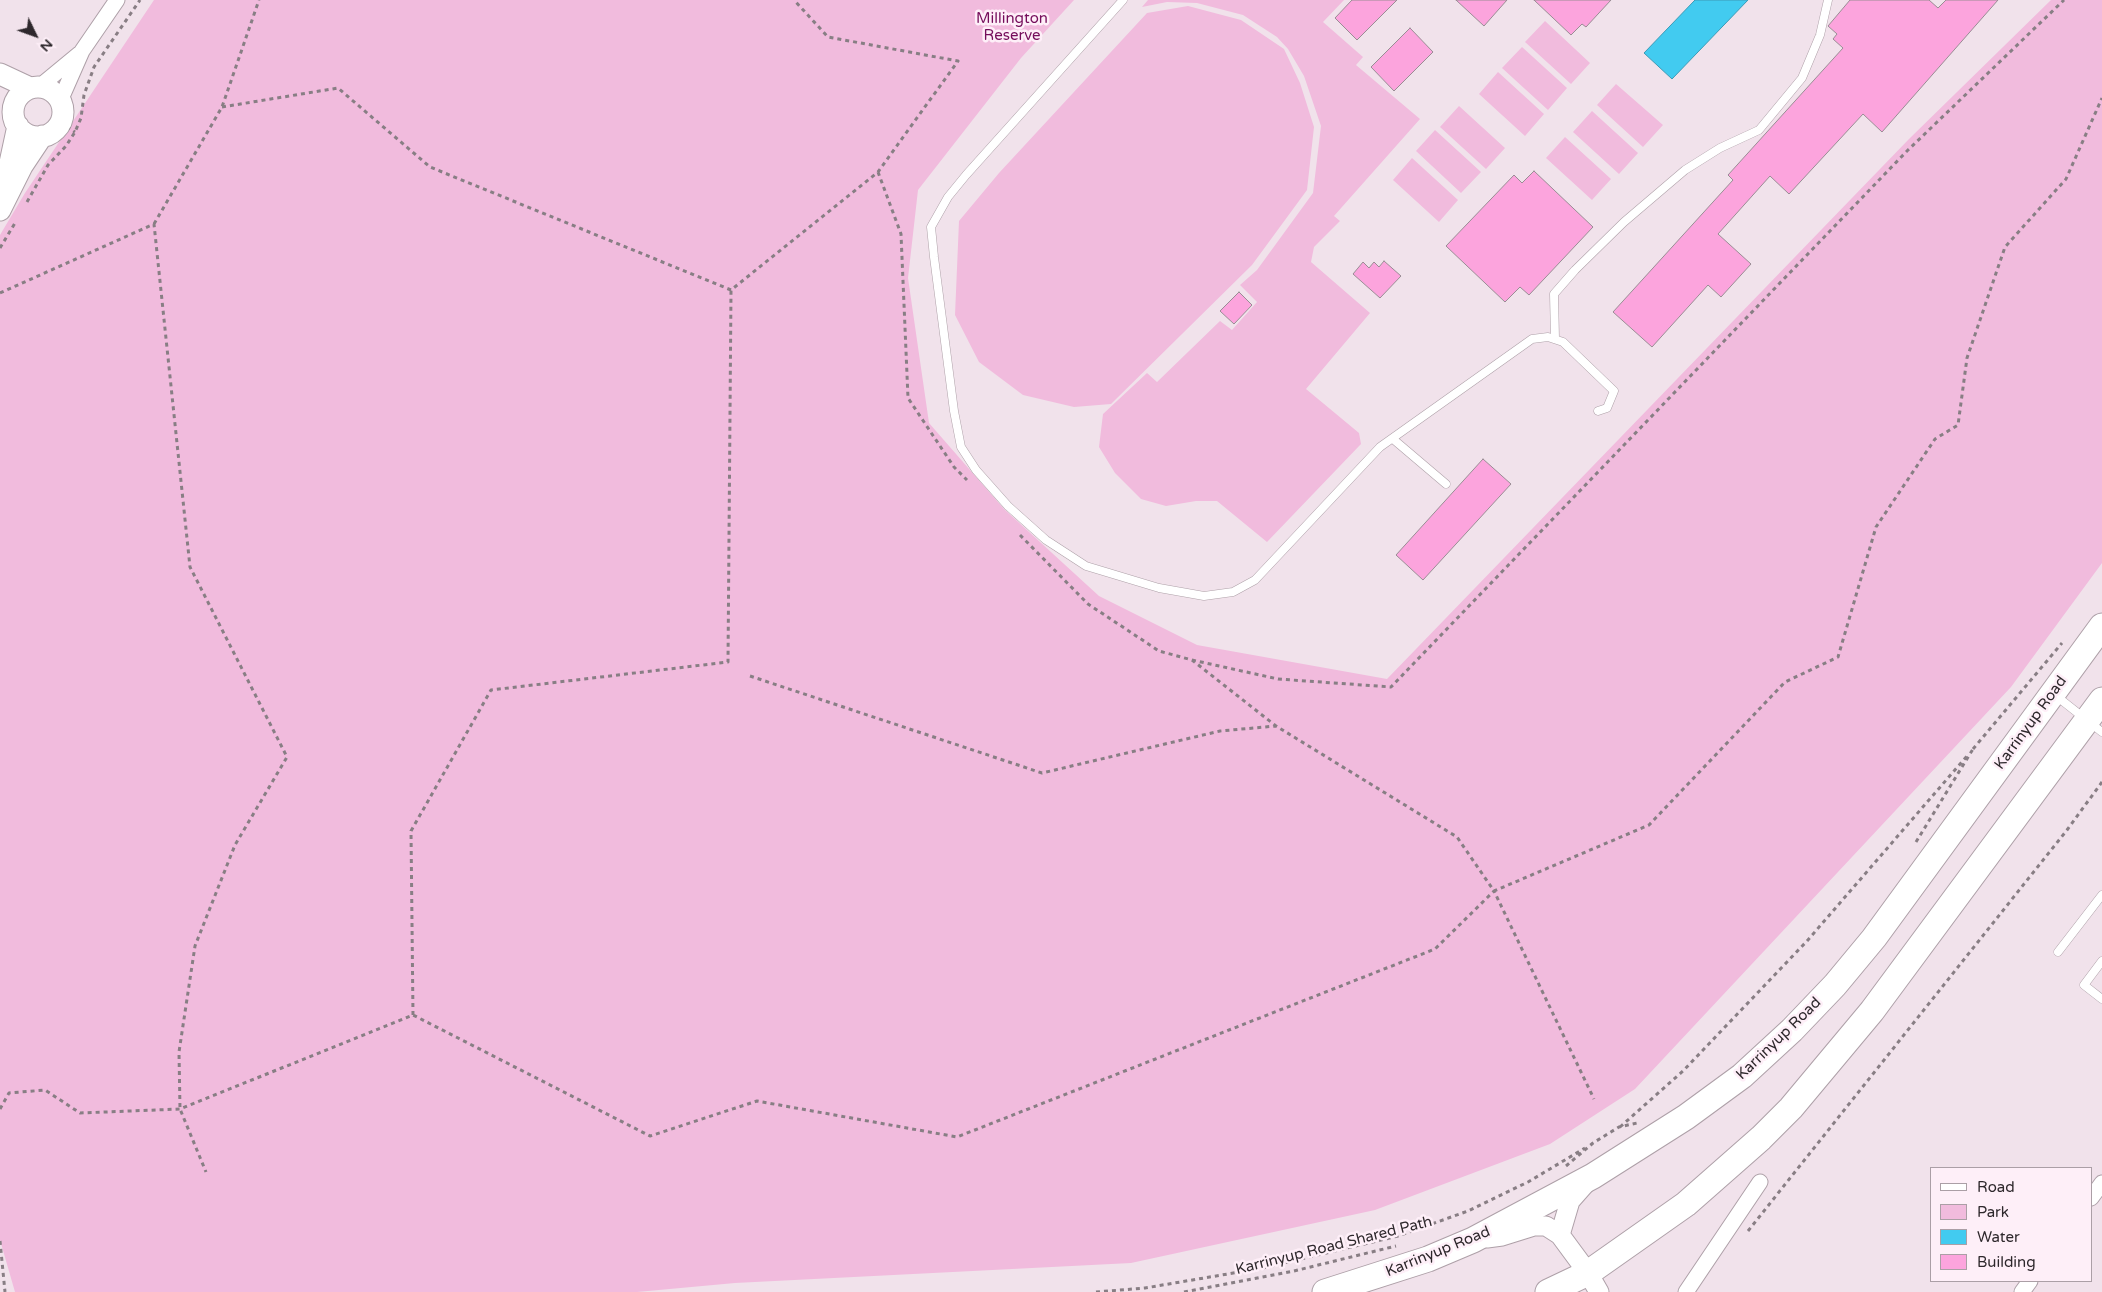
<!DOCTYPE html>
<html>
<head>
<meta charset="utf-8">
<style>
	body { margin:0 }
	#map { position:relative; width:2102px; height:1292px; overflow:hidden; background:#f1e2eb; font-family:"Varela Round",sans-serif }
	canvas { display:block }
	.legend { position:absolute; left:1930px; top:1167px; width:162px; height:115px; box-sizing:border-box; background:#feeff8; border:1px solid #ab9fa6; margin:0; padding:6px 9px; list-style:none; font-size:15px; color:#2e282c }
	.legend li { display:flex; align-items:center; gap:10px; height:25px }
	.legend b { width:25px; border:1px solid #ab9fa6 }
	.north { position:absolute; left:10px; top:10px; width:50px; height:50px; -webkit-text-stroke:4px #feeff8; paint-order:stroke; rotate:132deg; font-size:14px; font-weight:700; line-height:20px; text-align:center; color:#2e282c }
	.north::after { content:''; display:block; margin:auto; width:18px; height:22px; background:#2e282c; clip-path:polygon(50% 0,100% 100%,50% 72%,0 100%) }
</style>
</head>
<body>
<div id="map">
<canvas width="2102" height="1292"></canvas>
<ul class="legend">
<li><b style="height:6px;background:#fff"></b>Road</li>
<li><b style="height:14px;background:#f1bbdd"></b>Park</li>
<li><b style="height:14px;background:#42cbf0"></b>Water</li>
<li><b style="height:14px;background:#fca4dd"></b>Building</li>
</ul>
<div class="north">N</div>
</div>
<script>
const ctx = document.querySelector('canvas').getContext('2d');
ctx.lineJoin = 'round';
function fillPath(path, color) {
  ctx.fillStyle = color;
  ctx.fill(path, 'evenodd');
}
function toPath(rows) {
  const path = new Path2D();
  for (const r of rows) {
    if (r.length === 3) {
      path.moveTo(r[0] + r[2], r[1]);
      path.arc(r[0], r[1], r[2], 0, 2 * Math.PI);
      continue;
    }
    path.moveTo(r[0], r[1]);
    for (let i = 2; i < r.length; i += 2) path.lineTo(r[i], r[i + 1]);
  }
  return path;
}
function strokePath(path, color, width, dash) {
  ctx.strokeStyle = color;
  ctx.lineWidth = width;
  ctx.lineCap = dash ? 'butt' : 'round';
  ctx.setLineDash(dash || []);
  ctx.stroke(path);
}
function write(font, color, halo, rows, align = 'center') {
  ctx.font = font + ' "Varela Round",sans-serif';
  ctx.lineWidth = 5;
  ctx.setLineDash([]);
  ctx.textBaseline = 'middle';
  ctx.strokeStyle = halo;
  ctx.fillStyle = color;
  for (const [text, x, y, turn = 0] of rows) {
    ctx.save();
    ctx.translate(x, y);
    ctx.rotate((+turn || 0) * Math.PI / 180);
    ctx.textAlign = isNaN(turn) ? turn : align;
    if (halo) ctx.strokeText(text, 0, 0);
    ctx.fillText(text, 0, 0);
    ctx.restore();
  }
}
fillPath(toPath([
	[154,0,1074,0,1021,58,918,190,908,278,929,423,1004,509,1099,596,1197,645,1387,679,1909,139,2051,0,2102,0,2102,563,2011,687,1635,1089,1550,1144,1375,1210,1131,1263,735,1283,637,1292,15,1292,0,1240,0,235,25,193],
	[1148,0,1344,0,1323,22,1363,57,1356,65,1420,119,1334,216,1340,221,1314,247,1311,262,1370,313,1306,389,1359,433,1361,444,1267,542,1217,501,1196,501,1166,506,1141,499,1115,473,1099,447,1103,414,1147,373,1157,382,1220,321,1232,330,1257,302,1240,285,1257,270,1313,193,1321,126,1304,76,1288,49,1277,37,1243,15,1197,3,1167,2,1142,7],
	[1188,6,1241,20,1284,49,1300,83,1314,127,1307,190,1252,265,1111,404,1074,407,1023,395,979,362,955,315,959,221,999,173,1147,13],
	[1545,21,1590,63,1571,84,1525,42],
	[1522,47,1567,88,1548,110,1502,68],
	[1498,72,1544,114,1525,136,1479,94],
	[1616,84,1663,125,1643,147,1597,105],
	[1459,106,1505,148,1486,169,1440,127],
	[1592,111,1638,153,1619,174,1573,132],
	[1435,130,1481,172,1461,193,1416,151],
	[1565,137,1611,179,1592,200,1546,158],
	[1412,158,1458,200,1439,222,1393,180]
]), '#f1bbdd');
const water = toPath([
	[1695,0,1748,0,1672,79,1644,53,1695,0]
]);
fillPath(water, '#42cbf0');
strokePath(water, '#3c9ab5', 1);
const building = toPath([
	[1352,0,1397,0,1357,40,1335,18,1352,0],
	[1456,0,1507,0,1484,26,1456,0],
	[1534,0,1611,0,1586,27,1582,24,1571,35,1534,0],
	[1850,0,1929,0,1938,8,1946,0,1998,0,1882,132,1863,114,1789,194,1770,176,1718,234,1751,264,1721,297,1708,285,1652,347,1613,312,1733,180,1728,175,1843,48,1833,39,1837,34,1828,26,1850,0],
	[1410,28,1433,52,1394,91,1371,67,1410,28],
	[1534,171,1593,227,1529,295,1520,287,1505,302,1446,246,1514,175,1522,183,1534,171],
	[1384,261,1401,276,1380,298,1353,274,1363,262,1369,268,1374,262,1379,267,1384,261],
	[1239,292,1252,305,1234,324,1220,311,1239,292],
	[1483,459,1511,484,1423,580,1396,555,1483,459]
]);
fillPath(building, '#fca4dd');
strokePath(building, '#998c94', 1);
const service = toPath([
	[1123,0,966,175,948,197,931,227,934,257,954,411,961,447,976,470,1008,506,1046,540,1086,566,1159,588,1204,596,1233,592,1255,580,1380,447,1532,339,1548,337,1563,342,1614,391,1607,408,1598,411],
	[1555,339,1554,294,1575,270,1624,222,1685,170,1720,148,1759,130,1802,78,1820,35,1828,0],
	[1393,439,1446,484],
	[2055,695,2102,732],
	[2058,952,2102,895],
	[2102,961,2084,985,2102,999]
]);
const minor = toPath([
	[39,87,79,54],
	[60,101,82,51,117,0],
	[2091,1198,2102,1183],
	[1686,1292,1760,1182],
	[2022,1292,2030,1281]
]);
const tertiary = toPath([
	[1560,1235,1570,1201,1585,1184],
	[1487,1238,1502,1236,1534,1226,1546,1226,1560,1235,1588,1273,1599,1292]
]);
const secondary = toPath([
	[0,74,30,88],
	[38,112,25],
	[1,180,10,163,18,126],
	[0,210,22,166,42,136]
]);
const trunk = toPath([
	[1325,1292,1428,1259,1473,1240,1593,1176,1686,1117,1742,1076,1792,1030,1835,985,1874,938,2102,626],
	[1548,1292,1588,1273,1686,1204,1761,1138,1791,1108,1872,1011,2102,700]
]);
strokePath(service, '#aea0a8', 9);
strokePath(minor, '#aea0a8', 17);
strokePath(tertiary, '#aea0a8', 21);
strokePath(secondary, '#aea0a8', 23);
strokePath(trunk, '#aea0a8', 27);
strokePath(toPath([
	[222,107,338,88,430,167,731,290,878,172,958,61,828,37,794,0],
	[60,122,75,132],
	[878,172,901,234,908,398,954,467,967,480],
	[27,202,48,165,66,146,75,132,81,118,84,95,94,67,140,0],
	[154,224,222,107,259,0],
	[0,248,15,223],
	[0,293,154,224,190,567,287,757,235,845,195,946,179,1052,180,1109,206,1172],
	[1020,535,1088,604,1159,651,1192,660,1276,726],
	[1192,660,1278,679,1391,687,1907,151,2064,0],
	[750,676,1042,773,1220,731,1276,726,1457,837,1494,891,1649,825,1785,682,1838,657,1876,527,1935,439,1958,425,1967,358,2005,247,2066,179,2102,98],
	[1973,749,2062,643],
	[1916,842,1973,749],
	[413,1015,411,831,491,690,728,662,731,290],
	[0,1109,9,1093,45,1090,80,1113,180,1109,413,1015,650,1136,757,1101,957,1137,1435,949,1494,891,1594,1099],
	[1620,1127,1683,1071,1807,941,1967,756],
	[1566,1166,1593,1143,1619,1127,1637,1123],
	[1748,1231,2067,830,2102,782],
	[0,1241,5,1292],
	[1096,1292,1145,1288,1263,1268,1398,1236,1468,1211,1528,1182,1585,1148],
	[1184,1292,1294,1271,1396,1246]
]), '#887e84', 3, [4, 4]);
strokePath(service, '#fff', 8);
strokePath(minor, '#fff', 15);
strokePath(tertiary, '#fff', 19);
strokePath(secondary, '#fff', 21);
strokePath(trunk, '#fff', 25);
write('15px', '#750d5b', '#feeff8', [
	["Millington",1012,19],
	["Reserve",1012,36]
]);
write('15px', '#2e282c', '#feeff8', [
	["Karrinyup Road",2031,723,-54],
	["Karrinyup Road",1779,1039,-44],
	["Karrinyup Road Shared Path",1334,1246,-14],
	["Karrinyup Road",1438,1252,-22]
]);
</script>
</body>
</html>
